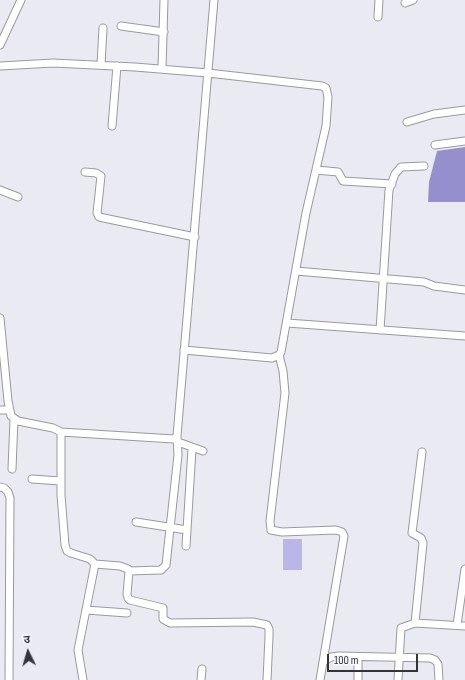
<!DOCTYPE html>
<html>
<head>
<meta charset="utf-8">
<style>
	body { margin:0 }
	#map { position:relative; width:465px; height:680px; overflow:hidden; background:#eaeaf3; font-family:"Sofia Sans Condensed","Noto Sans Devanagari",sans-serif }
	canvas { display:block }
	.north { position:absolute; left:8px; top:632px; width:40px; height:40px; -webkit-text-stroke:3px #f7f7fe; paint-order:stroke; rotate:355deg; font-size:11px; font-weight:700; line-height:16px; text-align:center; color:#343438 }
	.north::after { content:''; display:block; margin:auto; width:14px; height:18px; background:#343438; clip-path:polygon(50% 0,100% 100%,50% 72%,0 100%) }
	.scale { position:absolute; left:327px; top:654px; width:91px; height:18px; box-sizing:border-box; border:2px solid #343438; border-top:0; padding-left:5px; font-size:12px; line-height:14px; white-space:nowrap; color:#343438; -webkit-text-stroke:3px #f7f7fe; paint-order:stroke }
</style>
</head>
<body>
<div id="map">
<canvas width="465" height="680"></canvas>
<div class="north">उ</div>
<div class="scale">100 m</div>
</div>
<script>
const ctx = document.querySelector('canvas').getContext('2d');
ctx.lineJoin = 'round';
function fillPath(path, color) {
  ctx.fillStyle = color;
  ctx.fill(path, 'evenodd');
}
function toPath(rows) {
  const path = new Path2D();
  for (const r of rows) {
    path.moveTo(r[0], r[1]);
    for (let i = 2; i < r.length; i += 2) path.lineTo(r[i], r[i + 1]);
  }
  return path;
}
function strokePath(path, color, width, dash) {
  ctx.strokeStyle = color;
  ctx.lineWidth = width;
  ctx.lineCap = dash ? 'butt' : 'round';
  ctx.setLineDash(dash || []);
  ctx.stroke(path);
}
fillPath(toPath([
	[283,539,302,539,302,570,283,570]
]), '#bab6e8');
fillPath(toPath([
	[465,147,465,202,428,202,429,182,437,151]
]), '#968fcd');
const minor = toPath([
	[405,3,413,0],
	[378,17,379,0],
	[121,26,164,32],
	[0,45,21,0],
	[101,65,103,28],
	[0,66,53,63,135,67,208,73,322,86,326,88,328,97,326,126,306,213,281,352,279,355,272,358,184,350],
	[162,69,164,0],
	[407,122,434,114,465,110],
	[112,126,117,66],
	[435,145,465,141],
	[316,170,338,172,343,181,392,184],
	[85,172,96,173,101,176,97,213,99,217,195,237],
	[0,190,18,197],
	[296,271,424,282,434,286,465,290],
	[0,318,8,401,11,416,18,421,53,428,61,432,61,495,65,545,67,551,71,553,90,559,95,564,78,650,83,680],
	[287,323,465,336],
	[380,330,389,190,395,174,401,167,424,166],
	[279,355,283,371,285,393,270,521,271,530,282,532,336,530,342,532,344,536,323,662],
	[0,410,9,410],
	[61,432,174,439,177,436,214,0],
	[178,442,203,451],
	[12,469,14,419],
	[32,479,60,481],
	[0,487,4,488,8,492,10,498,9,680],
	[136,522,187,530],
	[186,546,192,449],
	[95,564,120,566,128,569,129,571,127,594,128,598,130,600,163,608,163,619,170,623,253,622,267,625,269,629,269,637,267,680],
	[129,571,161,570,166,565,178,455,177,436],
	[86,610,127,613],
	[415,623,423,543,421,538,412,533,422,452],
	[457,625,465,569],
	[358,657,358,680],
	[201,680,202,669],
	[320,680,323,662,331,657,339,656,430,658,435,660,438,664,439,680],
	[398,680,401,628,415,623,465,626]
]);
strokePath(minor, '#9a99a2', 9);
strokePath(minor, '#fff', 7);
</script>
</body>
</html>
